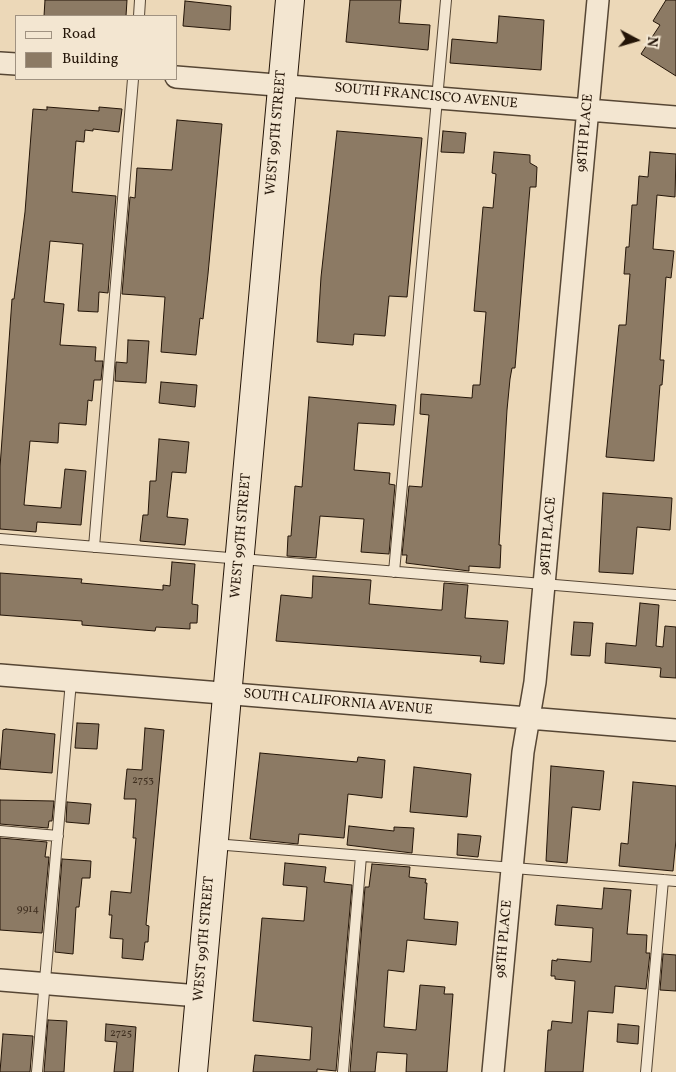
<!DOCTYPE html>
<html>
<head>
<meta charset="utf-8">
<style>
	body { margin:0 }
	#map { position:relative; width:676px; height:1072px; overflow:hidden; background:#ecd8b8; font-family:Vollkorn,serif }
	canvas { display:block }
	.legend { position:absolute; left:15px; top:15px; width:162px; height:65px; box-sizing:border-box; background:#f3e6d1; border:1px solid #a09281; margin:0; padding:6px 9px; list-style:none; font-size:15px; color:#241508 }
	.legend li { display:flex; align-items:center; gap:10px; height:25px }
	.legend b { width:25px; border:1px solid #a09281 }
	.north { position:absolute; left:611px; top:15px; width:50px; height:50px; -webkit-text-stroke:4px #f3e6d1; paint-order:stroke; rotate:96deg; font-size:14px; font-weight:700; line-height:20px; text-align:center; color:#241508 }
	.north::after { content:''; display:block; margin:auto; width:18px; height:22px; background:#241508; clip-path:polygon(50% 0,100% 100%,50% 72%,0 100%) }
</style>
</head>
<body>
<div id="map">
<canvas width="676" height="1072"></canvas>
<ul class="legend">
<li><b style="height:6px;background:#f3e6d1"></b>Road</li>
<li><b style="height:14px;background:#8c7a64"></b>Building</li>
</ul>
<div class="north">N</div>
</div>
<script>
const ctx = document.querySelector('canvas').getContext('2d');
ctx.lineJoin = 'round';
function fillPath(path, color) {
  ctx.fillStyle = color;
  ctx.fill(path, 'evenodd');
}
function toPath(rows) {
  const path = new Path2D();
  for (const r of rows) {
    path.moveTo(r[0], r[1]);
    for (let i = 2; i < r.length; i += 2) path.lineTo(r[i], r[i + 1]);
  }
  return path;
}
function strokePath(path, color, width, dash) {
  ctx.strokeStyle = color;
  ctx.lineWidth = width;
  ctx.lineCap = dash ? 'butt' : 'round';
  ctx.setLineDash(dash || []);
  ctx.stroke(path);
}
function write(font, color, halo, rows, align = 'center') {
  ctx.font = font + ' Vollkorn,serif';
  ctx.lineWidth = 4.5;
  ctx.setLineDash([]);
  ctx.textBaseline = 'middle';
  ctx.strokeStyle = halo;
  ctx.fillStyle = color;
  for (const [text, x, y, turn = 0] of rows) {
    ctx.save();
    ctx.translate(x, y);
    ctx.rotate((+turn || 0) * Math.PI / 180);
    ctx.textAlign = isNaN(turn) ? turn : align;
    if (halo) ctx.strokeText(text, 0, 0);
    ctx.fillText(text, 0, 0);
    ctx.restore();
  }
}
const building = toPath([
	[45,0,127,0,126,16,44,16,45,0],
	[350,0,401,0,399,23,430,25,428,50,346,42,350,0],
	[666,0,676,0,676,76,641,54,660,25,653,21,666,0],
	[185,1,231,6,230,30,183,26,185,1],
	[499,16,544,20,541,70,450,63,452,39,497,43,499,16],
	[47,107,99,111,99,107,122,109,119,132,93,129,93,131,85,130,84,142,76,141,72,192,116,196,108,293,99,292,98,312,78,311,83,244,50,241,44,302,64,304,60,345,96,347,95,361,103,361,101,380,94,380,92,401,88,400,86,425,59,423,58,443,30,441,24,505,61,508,65,469,86,471,81,525,37,522,36,532,0,529,0,467,12,299,14,299,25,212,33,109,47,110,47,107],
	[177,120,222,124,208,274,203,319,200,318,196,355,161,352,165,297,122,294,130,197,135,198,137,168,172,170,177,120],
	[337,131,422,138,407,297,389,296,385,336,354,334,353,345,317,342,321,277,337,131],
	[443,131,466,133,464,153,441,152,443,131],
	[494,152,530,155,530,163,537,167,536,187,530,187,515,368,512,368,510,379,507,410,499,545,501,545,500,568,469,566,469,571,406,563,407,555,402,555,409,486,422,487,429,415,420,414,421,394,472,398,473,385,480,385,486,312,474,311,483,207,493,208,496,174,492,173,494,152],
	[650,152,676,154,675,197,657,195,653,249,674,251,671,278,666,277,660,360,664,360,662,385,660,385,654,461,606,457,619,325,626,325,630,274,624,274,626,247,629,247,632,205,637,205,639,176,648,177,650,152],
	[128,340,149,341,146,383,115,381,116,362,127,363,128,340],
	[161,382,197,385,195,407,159,403,161,382],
	[309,397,396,405,394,425,358,423,354,470,390,473,389,484,395,485,389,554,361,552,364,519,320,516,316,558,287,556,288,536,291,536,295,486,302,487,309,397],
	[159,439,189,442,186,473,172,472,167,517,188,519,185,545,140,541,143,515,148,515,150,481,156,481,159,439],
	[603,493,672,498,670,530,637,527,633,574,599,572,603,493],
	[172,562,195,564,192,604,198,605,197,623,190,623,190,629,156,627,155,631,82,625,82,621,0,615,0,573,82,579,81,583,163,590,163,585,170,586,172,562],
	[313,576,371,580,369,604,439,610,442,610,444,583,468,585,465,618,508,621,504,664,480,662,481,656,276,641,281,595,312,598,313,576],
	[640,603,659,605,656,646,663,647,665,626,676,627,676,678,660,677,661,668,605,663,606,643,636,646,640,603],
	[574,622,593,623,590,656,571,655,574,622],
	[77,723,99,724,97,749,75,748,77,723],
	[145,728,164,730,146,925,149,926,148,942,145,942,143,960,122,958,123,939,110,938,112,915,109,915,111,891,131,893,136,838,133,838,136,799,124,799,127,769,142,770,145,728],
	[6,729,55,734,52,773,0,769,3,730,6,729],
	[260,753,357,762,358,757,385,760,382,798,348,794,344,838,299,834,298,844,250,839,260,753],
	[551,766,604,771,600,810,572,807,567,863,546,861,551,766],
	[414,767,471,774,467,817,410,812,414,767],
	[633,782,676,786,676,840,673,871,619,866,621,843,628,844,633,782],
	[0,800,54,801,52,821,49,821,48,828,0,824,0,800],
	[67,802,91,804,89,824,66,822,67,802],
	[349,826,394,831,394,827,414,828,412,853,347,845,349,826],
	[458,834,481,836,478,857,457,855,458,834],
	[0,838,47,842,45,857,49,857,42,933,0,930,0,838],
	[62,859,91,861,90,878,82,878,79,907,76,907,73,954,55,952,62,859],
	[285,863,326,867,324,882,352,885,336,1071,317,1069,317,1072,253,1072,255,1055,310,1060,312,1027,253,1021,262,918,304,921,307,887,283,885,285,863],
	[372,864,410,867,409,877,426,879,425,883,427,883,424,919,458,922,456,945,407,940,404,972,388,970,384,1027,416,1030,420,985,445,987,444,994,453,994,447,1072,406,1072,407,1054,377,1052,375,1072,350,1072,365,887,369,887,372,864],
	[604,888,631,890,627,934,647,935,646,953,650,953,646,989,615,986,613,1013,588,1011,583,1072,545,1072,548,1030,551,1030,552,1021,572,1023,575,981,555,979,555,976,551,976,552,960,557,961,557,959,591,962,593,928,555,925,557,905,602,909,604,888],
	[663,954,676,955,676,991,660,990,663,954],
	[48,1020,67,1021,64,1072,44,1072,48,1020],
	[106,1024,136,1027,133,1072,114,1072,117,1042,105,1041,106,1024],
	[618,1024,639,1026,638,1044,617,1042,618,1024],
	[3,1034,33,1036,30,1072,0,1072,3,1034]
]);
fillPath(building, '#8c7a64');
strokePath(building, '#241508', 1);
const lane = toPath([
	[139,16,140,0],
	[0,539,676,595],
	[94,547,133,79],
	[394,572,446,0],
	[0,831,58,836],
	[214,844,676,881],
	[37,1072,71,681],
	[343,1072,361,856],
	[646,1072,663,880]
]);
const street = toPath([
	[0,63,16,64],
	[176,77,676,117],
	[0,675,676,730],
	[0,980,199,996],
	[493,1072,523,752,535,682,598,0]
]);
const secondary = toPath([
	[193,1072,290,0]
]);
strokePath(lane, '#564634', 12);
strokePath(street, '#564634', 24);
strokePath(secondary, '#241508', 30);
strokePath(lane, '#f3e6d1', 10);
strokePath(street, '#f3e6d1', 21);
strokePath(secondary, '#f3e6d1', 28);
write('11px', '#3e2e1f', null, [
	["2753",143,781],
	["9914",28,910],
	["2725",121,1034]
]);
write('14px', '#241508', '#f3e6d1', [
	["SOUTH FRANCISCO AVENUE",426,97,5],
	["WEST 99TH STREET",277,133,-85],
	["98TH PLACE",586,133,-85],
	["WEST 99TH STREET",242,536,-85],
	["98TH PLACE",549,536,-85],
	["SOUTH CALIFORNIA AVENUE",338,703,5],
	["WEST 99TH STREET",205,939,-85],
	["98TH PLACE",505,939,-85]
]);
</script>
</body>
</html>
